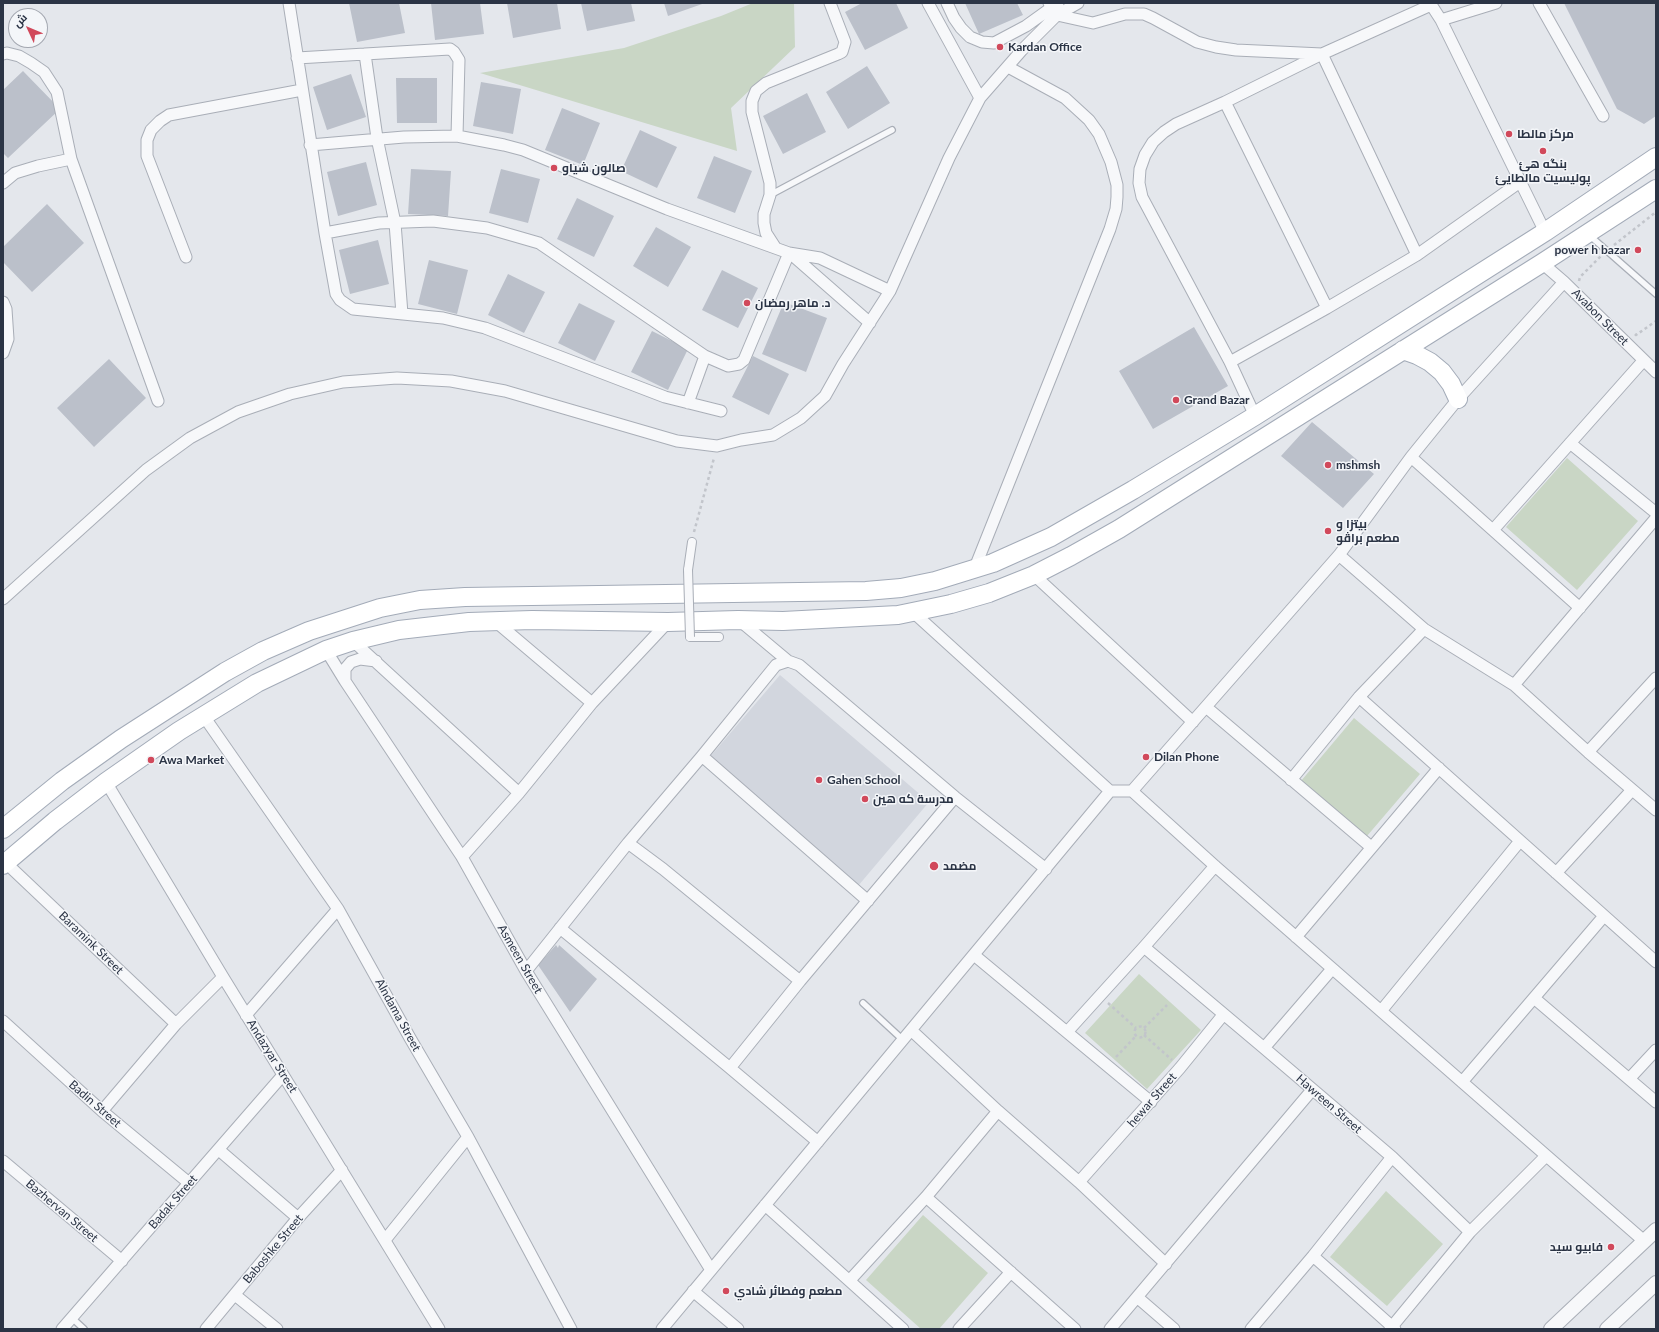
<!DOCTYPE html>
<html>
<head>
<meta charset="utf-8">
<style>
	body { margin:0 }
	#map { position:relative; width:1659px; height:1332px; overflow:hidden; background:#e4e7ec; font-family:Lato,Cairo,sans-serif }
	canvas { display:block }
	.frame { position:absolute; inset:0; border:4px solid #2b3445; pointer-events:none }
	.north { position:absolute; left:8px; top:8px; width:40px; height:40px; box-sizing:border-box; background:#f4f6f9; border:1px solid #a4a8b1; border-radius:50%; rotate:314deg; font-size:11px; font-weight:700; line-height:16px; text-align:center; color:#2b3445 }
	.north::after { content:''; display:block; margin:auto; width:14px; height:18px; background:#d1495b; clip-path:polygon(50% 0,100% 100%,50% 72%,0 100%) }
</style>
</head>
<body>
<div id="map">
<canvas width="1659" height="1332"></canvas>
<div class="frame"></div>
<div class="north">ش</div>
</div>
<script>
const ctx = document.querySelector('canvas').getContext('2d');
ctx.lineJoin = 'round';
function fillPath(path, color) {
  ctx.fillStyle = color;
  ctx.fill(path, 'evenodd');
}
function toPath(rows) {
  const path = new Path2D();
  for (const r of rows) {
    if (r.length === 3) {
      path.moveTo(r[0] + r[2], r[1]);
      path.arc(r[0], r[1], r[2], 0, 2 * Math.PI);
      continue;
    }
    path.moveTo(r[0], r[1]);
    for (let i = 2; i < r.length; i += 2) path.lineTo(r[i], r[i + 1]);
  }
  return path;
}
function strokePath(path, color, width, dash) {
  ctx.strokeStyle = color;
  ctx.lineWidth = width;
  ctx.lineCap = dash ? 'butt' : 'round';
  ctx.setLineDash(dash || []);
  ctx.stroke(path);
}
function write(font, color, halo, rows, align = 'center') {
  ctx.font = font + ' Lato,Cairo,sans-serif';
  ctx.lineWidth = 3;
  ctx.setLineDash([]);
  ctx.textBaseline = 'middle';
  ctx.strokeStyle = halo;
  ctx.fillStyle = color;
  for (const [text, x, y, turn = 0] of rows) {
    ctx.save();
    ctx.translate(x, y);
    ctx.rotate((+turn || 0) * Math.PI / 180);
    ctx.textAlign = isNaN(turn) ? turn : align;
    if (halo) ctx.strokeText(text, 0, 0);
    ctx.fillText(text, 0, 0);
    ctx.restore();
  }
}
fillPath(toPath([
	[780,675,929,802,858,886,709,758]
]), '#d2d6de');
fillPath(toPath([
	[753,3,794,3,795,47,731,108,737,151,480,73,624,48,721,16],
	[1567,458,1638,521,1577,590,1506,527],
	[1354,718,1420,774,1367,836,1301,781],
	[1139,974,1201,1030,1147,1089,1085,1033],
	[1386,1191,1443,1244,1387,1306,1330,1257],
	[923,1215,988,1273,939,1329,921,1329,866,1280]
]), '#c9d6c5');
fillPath(toPath([
	[349,3,399,3,405,33,357,42],
	[431,3,480,3,484,34,435,40],
	[507,3,557,3,561,29,513,38],
	[581,3,631,3,635,21,587,31],
	[664,3,705,3,668,16],
	[862,3,896,3,908,28,865,50,845,12],
	[965,3,1017,3,1023,15,979,34],
	[1564,3,1656,3,1656,116,1644,124,1617,109],
	[867,66,890,103,848,129,826,92],
	[23,71,60,109,8,158,3,153,3,90],
	[351,74,366,117,327,130,313,87],
	[396,78,437,78,437,123,397,123],
	[481,82,521,89,513,134,473,126],
	[807,93,826,132,783,154,763,116],
	[562,108,600,123,583,165,545,150],
	[640,130,677,147,657,188,621,171],
	[714,156,752,171,735,213,697,198],
	[366,162,377,205,338,216,327,172],
	[411,169,451,171,448,216,408,214],
	[501,169,540,179,528,223,489,213],
	[577,198,614,216,594,257,557,239],
	[47,204,84,243,32,292,3,262,3,247],
	[656,227,691,247,668,287,633,266],
	[378,240,389,284,350,294,339,250],
	[429,260,468,270,457,314,418,304],
	[722,270,758,288,738,328,702,310],
	[508,274,545,292,524,333,488,315],
	[784,302,827,318,806,372,762,354],
	[579,303,615,321,595,361,558,343],
	[1194,327,1228,386,1153,429,1119,371],
	[652,331,688,349,668,390,631,372],
	[753,356,789,374,769,415,732,397],
	[109,359,146,398,94,447,57,408],
	[1312,422,1374,474,1343,508,1281,456],
	[556,945,558,948,559,945,597,979,570,1012,538,965]
]), '#bbc0ca');
const service = toPath([
	[770,195,892,130],
	[1589,235,1656,294],
	[863,1003,903,1040],
	[72,1318,84,1329]
]);
const pedestrian = toPath([
	[688,570,692,542],
	[690,637,719,637]
]);
const minor = toPath([
	[289,3,325,233,336,294,340,300,353,309,443,318,485,328,665,397,721,411],
	[928,3,980,98],
	[947,3,954,18,961,28,970,37,982,42,994,43,1026,26,1058,3],
	[1049,3,1057,15,1093,23,1125,14,1144,14,1153,18,1197,42,1216,47,1236,50,1322,54,1417,255],
	[1430,3,1441,20,1545,232],
	[1539,3,1603,116],
	[1441,20,1496,3],
	[3,54,7,53,19,56,31,63,44,72,57,92,71,159,158,401],
	[365,54,377,138,395,223,402,314],
	[297,58,450,49,454,52,459,60,457,136],
	[1225,102,1327,308],
	[310,145,404,137,457,136,504,145,523,150,667,209,789,253,820,258,890,291],
	[3,183,15,173,38,166,71,159],
	[325,233,379,223,433,221,487,228,539,243,705,356,728,366,739,364,744,360,789,253],
	[775,247,766,233,764,223,764,214,770,195,770,183,752,112,752,101,756,91,766,83,838,54,842,52,845,42,830,3],
	[790,253,870,323],
	[186,257,147,156,147,140,151,130,160,121,169,115,302,90],
	[1542,263,1564,282,1656,372],
	[3,302,6,309,8,339,3,353],
	[1230,362,1327,308,1417,255,1520,182],
	[688,403,705,356],
	[1255,416,1230,362,1142,197,1139,183,1140,169,1145,155,1153,142,1164,132,1176,124,1225,102,1322,54,1431,5],
	[1570,443,1656,513],
	[1411,457,1580,608],
	[1493,530,1643,361],
	[1339,555,1424,629,1514,685,1588,752,1656,810],
	[974,570,1110,229,1116,209,1117,197,1117,185,1111,162,1099,134,1089,120,1065,98,1008,67],
	[1034,575,1193,722],
	[3,599,146,470,190,438,238,412,290,394,343,382,397,378,451,381,505,391,677,441,717,446,741,440,773,435,801,418,825,396,843,364,890,291,949,158,980,98,1022,50,1057,15,1078,3],
	[914,613,1110,791],
	[739,620,788,661],
	[495,621,592,703],
	[353,641,519,793],
	[326,650,345,681,462,857,526,971,711,1270],
	[345,681,345,669,351,662,360,659,376,661],
	[1514,685,1656,518],
	[1359,697,1656,962],
	[1206,707,1371,847],
	[203,715,338,909,410,1038,468,1137,571,1329],
	[1588,752,1656,678],
	[702,756,868,901],
	[1291,780,1359,697,1424,629],
	[106,782,223,977,439,1329],
	[1132,791,1215,866,1644,1241],
	[628,843,663,869,800,981],
	[462,857,519,793,592,703,668,622],
	[6,863,176,1024],
	[1556,873,1632,790],
	[560,928,730,1068],
	[1296,937,1439,768],
	[1144,947,1264,1048],
	[974,955,1151,1102],
	[1332,969,1264,1048,1392,1157,1470,1232],
	[526,971,628,843,702,756,776,665,788,661,799,665,955,797,1046,869],
	[1534,998,1656,1102],
	[1381,1011,1520,841],
	[246,1015,338,909],
	[3,1021,102,1111,189,1183],
	[911,1030,998,1111,1079,1182,1166,1264],
	[1067,1032,1144,947,1215,866],
	[1629,1079,1656,1050],
	[1462,1082,1604,916],
	[102,1111,176,1024,223,977],
	[818,1142,730,1068,800,981,955,797],
	[219,1150,298,1218],
	[3,1161,122,1261],
	[1079,1182,1180,1068,1223,1015],
	[926,1197,1075,1329],
	[765,1205,903,1329],
	[385,1240,468,1137],
	[1313,1256,1395,1329],
	[850,1280,926,1197,998,1111],
	[693,1291,738,1329],
	[235,1295,277,1329],
	[1137,1297,1174,1329],
	[62,1329,283,1075],
	[206,1329,298,1218,342,1170],
	[662,1329,1110,791,1132,791,1339,555,1411,457,1458,399,1564,282],
	[959,1329,1011,1272],
	[1110,1329,1312,1090],
	[1251,1329,1313,1256,1392,1157],
	[1390,1329,1470,1232,1546,1156]
]);
const tertiary = toPath([
	[1551,1329,1656,1230],
	[1607,1329,1656,1283]
]);
const primary = toPath([
	[1403,350,1417,355,1430,362,1442,372,1451,384,1458,399],
	[3,829,62,781,121,739,225,672,263,651,309,631,380,608,420,600,465,597,866,591,901,588,935,581,993,563,1051,537,1133,490,1255,416,1545,232,1656,157],
	[3,865,55,821,106,782,179,731,257,683,326,650,353,641,399,630,469,622,532,620,668,622,738,620,783,621,898,615,951,604,989,593,1034,575,1071,556,1119,529,1542,263,1656,189]
]);
strokePath(service, '#a9aeb7', 8);
strokePath(pedestrian, '#a9aeb7', 10);
strokePath(minor, '#a9aeb7', 13);
strokePath(tertiary, '#a9aeb7', 16);
strokePath(primary, '#a3abb8', 20);
strokePath(toPath([
	[1614,245,1656,212],
	[1579,281,1580,277,1601,256],
	[1635,334,1636,335,1656,321],
	[694,532,714,458],
	[1108,1003,1136,1028],
	[1140,1032,5.5],
	[1144,1028,1167,1005],
	[1144,1035,1172,1060],
	[1116,1057,1136,1036]
]), '#c2c5cb', 2.5, [3, 3]);
strokePath(service, '#f7f8fa', 5.5);
strokePath(pedestrian, '#f7f8fa', 8);
strokePath(minor, '#f7f8fa', 11);
strokePath(tertiary, '#f7f8fa', 14);
strokePath(primary, '#fff', 18);
const pedestrianBridge = toPath([
	[688,570,690,637]
]);
strokePath(pedestrianBridge, '#a9aeb7', 10, []);
strokePath(pedestrianBridge, '#f7f8fa', 8);
for (const [x, y, r, color] of [
	[1000,47,4,"#d1495b"],
	[1509,134,4,"#d1495b"],
	[1543,151,4,"#d1495b"],
	[554,168,4,"#d1495b"],
	[1638,250,4,"#d1495b"],
	[747,303,4,"#d1495b"],
	[1176,400,4,"#d1495b"],
	[1328,465,4,"#d1495b"],
	[1328,531,4,"#d1495b"],
	[1146,757,4,"#d1495b"],
	[151,760,4,"#d1495b"],
	[819,780,4,"#d1495b"],
	[865,799,4,"#d1495b"],
	[934,866,5,"#d1495b"],
	[1611,1247,4,"#d1495b"],
	[726,1291,4,"#d1495b"]
]) {
  const dot = new Path2D();
  dot.arc(x, y, r, 0, 2 * Math.PI);
  ctx.fillStyle = color;
  ctx.fill(dot);
  strokePath(dot, '#f4f6f9', 1.5);
}
write('bold 12px', '#2b3445', '#f4f6f9', [
	["Kardan Office",1008,47],
	["مركز مالطا",1517,134],
	["بنگه هئ",1543,164,"center"],
	["پوليسيت مالطايئ",1543,178,"center"],
	["صالون شياو",562,168],
	["power h bazar",1630,250,"right"],
	["د. ماهر رمضان",755,303],
	["Grand Bazar",1184,400],
	["mshmsh",1336,465],
	["بيتزا و",1336,524],
	["مطعم براڤو",1336,538],
	["Dilan Phone",1154,757],
	["Awa Market",159,760],
	["Gahen School",827,780],
	["مدرسة كه هين",873,799],
	["مضمد",943,866],
	["فابيو سيد",1603,1247,"right"],
	["مطعم وفطائر شادي",734,1291]
], 'left');
write('12px', '#2b3445', '#f4f6f9', [
	["Avabon Street",1600,317,45],
	["Baramink Street",91,943,44],
	["Asmeen Street",520,959,60],
	["Alndama Street",398,1015,61],
	["Andazyar Street",272,1056,58],
	["hewar Street",1152,1100,-49],
	["Badin Street",95,1104,41],
	["Hawreen Street",1329,1104,41],
	["Badak Street",173,1202,-49],
	["Bazhervan Street",62,1211,40],
	["Baboshke Street",273,1249,-50]
]);
</script>
</body>
</html>
